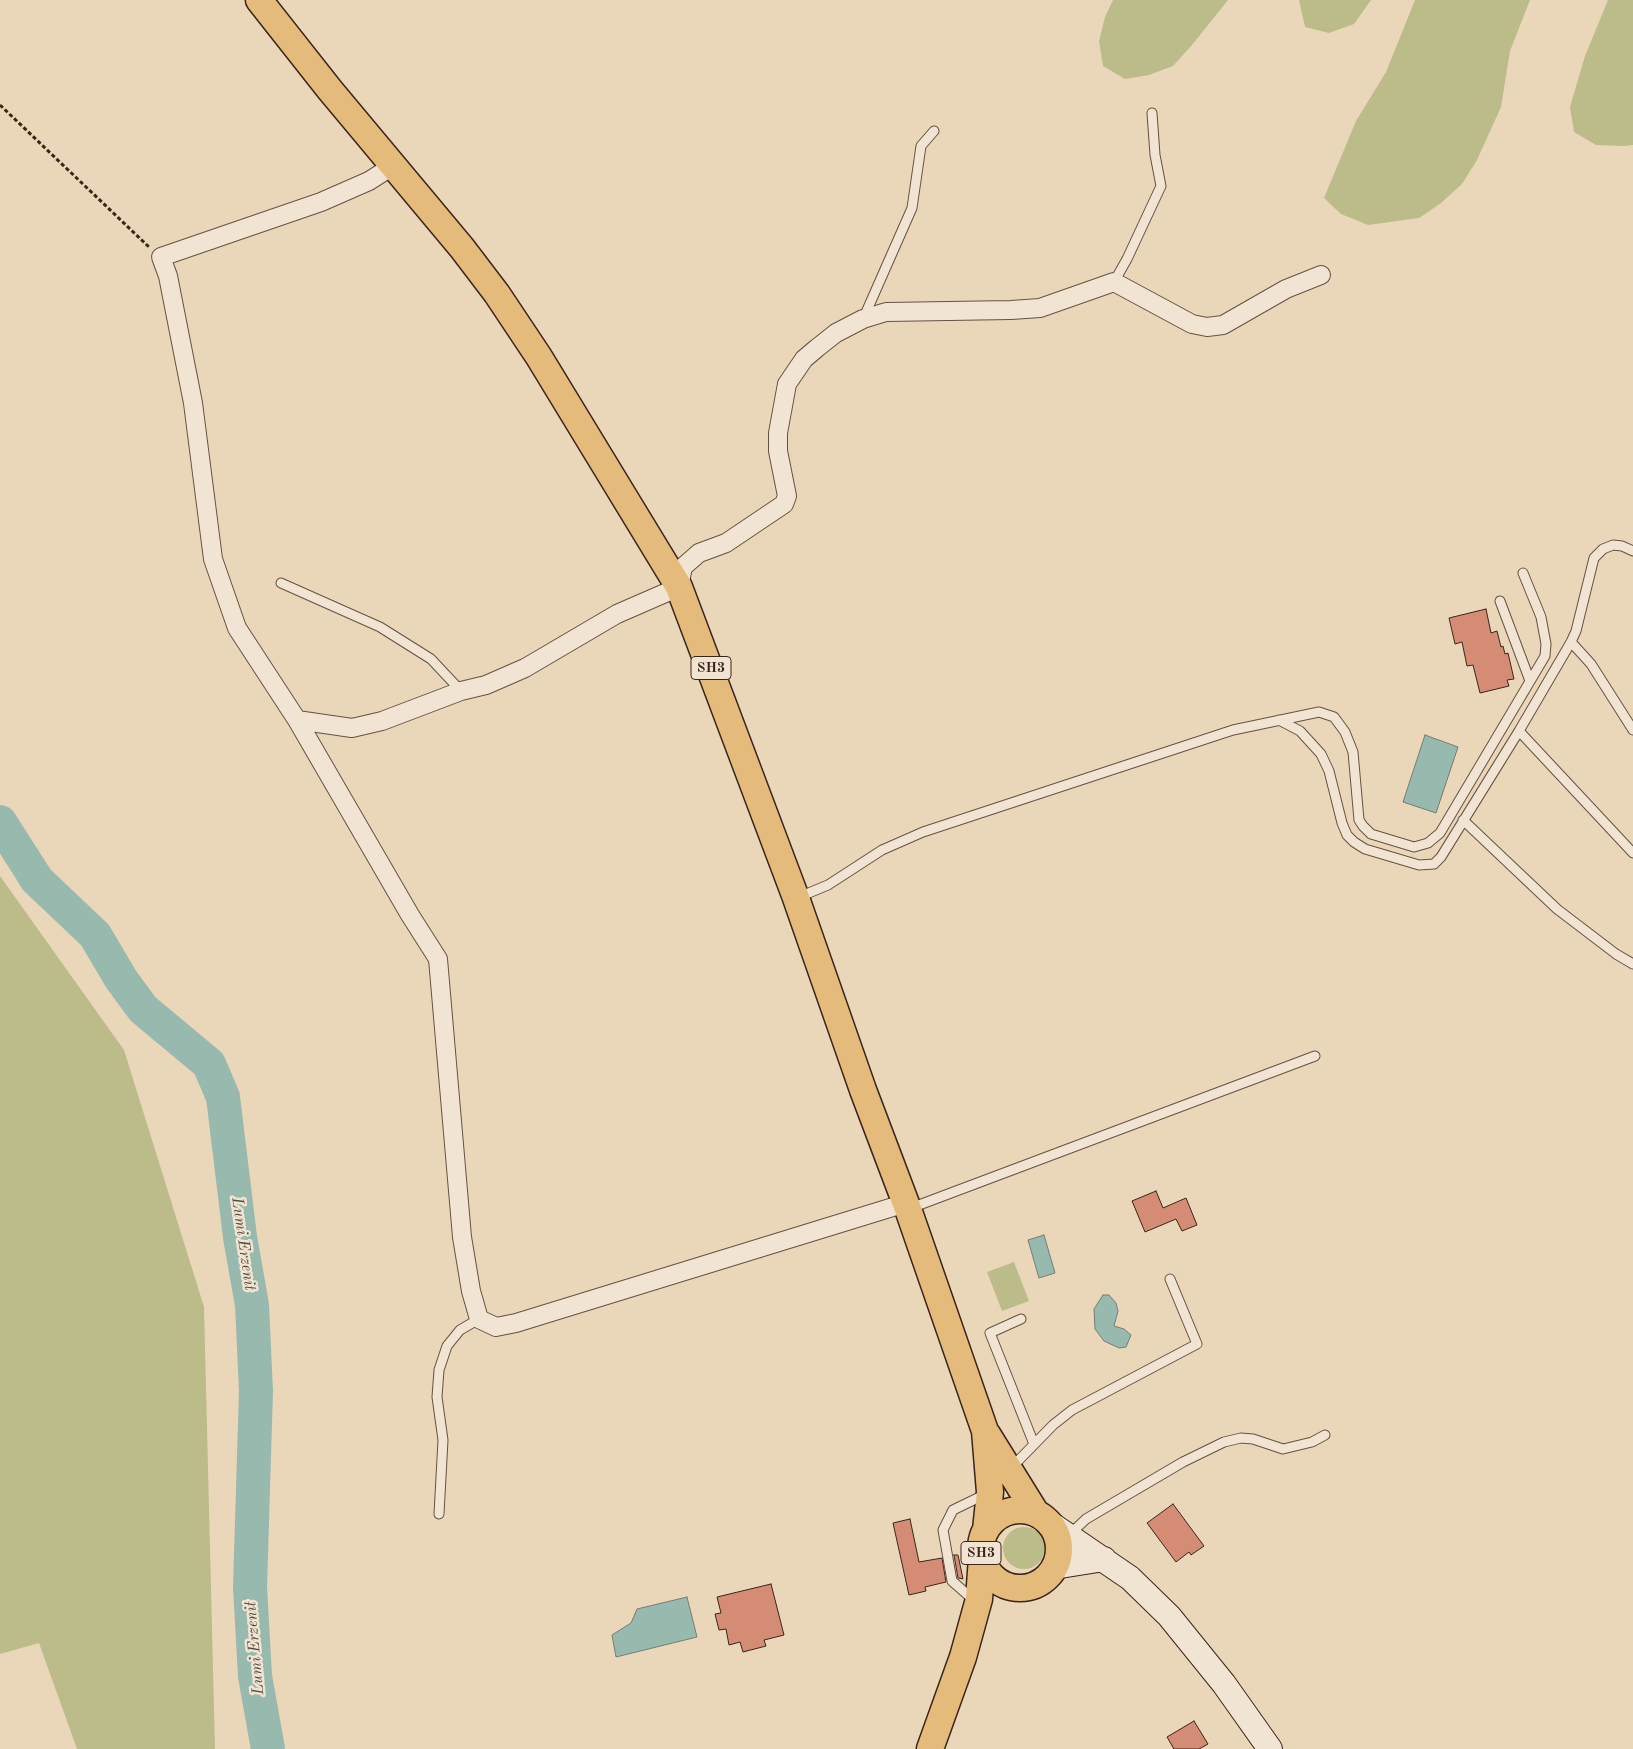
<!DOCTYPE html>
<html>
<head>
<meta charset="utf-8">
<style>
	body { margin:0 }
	canvas { display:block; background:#ead6b9 }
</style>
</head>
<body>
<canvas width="1633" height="1749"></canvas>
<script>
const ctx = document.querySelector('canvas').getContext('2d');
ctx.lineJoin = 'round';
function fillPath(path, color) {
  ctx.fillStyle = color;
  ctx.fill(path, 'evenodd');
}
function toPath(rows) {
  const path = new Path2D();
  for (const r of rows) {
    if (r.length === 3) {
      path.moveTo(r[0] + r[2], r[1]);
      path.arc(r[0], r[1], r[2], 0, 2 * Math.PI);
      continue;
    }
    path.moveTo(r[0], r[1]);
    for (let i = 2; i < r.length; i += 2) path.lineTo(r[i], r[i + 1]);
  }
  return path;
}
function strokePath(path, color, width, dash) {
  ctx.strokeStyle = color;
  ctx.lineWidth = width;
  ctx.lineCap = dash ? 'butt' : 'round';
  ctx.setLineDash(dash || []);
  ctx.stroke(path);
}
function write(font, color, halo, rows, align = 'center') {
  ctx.font = font + ' "Old Standard TT",serif';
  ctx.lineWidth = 5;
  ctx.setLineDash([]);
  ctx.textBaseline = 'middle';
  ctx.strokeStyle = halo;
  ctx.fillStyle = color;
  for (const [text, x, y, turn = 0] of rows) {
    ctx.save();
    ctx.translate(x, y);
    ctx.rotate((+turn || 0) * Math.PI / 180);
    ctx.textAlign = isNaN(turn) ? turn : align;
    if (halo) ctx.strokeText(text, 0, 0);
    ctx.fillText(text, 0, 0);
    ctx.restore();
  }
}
fillPath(toPath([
	[1113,0,1228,0,1192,45,1173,66,1149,75,1125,79,1103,66,1099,41,1105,17],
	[1299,0,1371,0,1354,24,1329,33,1305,27],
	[1415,0,1530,0,1510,51,1501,107,1477,160,1462,184,1441,203,1419,218,1368,225,1341,214,1324,198,1356,121,1386,72],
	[1608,0,1633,0,1633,145,1624,146,1596,145,1574,132,1570,107,1585,56],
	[0,876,124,1050,204,1307,215,1749,77,1749,39,1643,0,1654],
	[1014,1262,1029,1301,1002,1311,987,1272],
	[1024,1548,21]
]), '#bcbc8b');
const water = toPath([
	[1425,735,1458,747,1436,813,1403,802,1425,735],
	[1044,1235,1055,1273,1039,1278,1028,1240,1044,1235],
	[1103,1295,1109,1295,1116,1303,1118,1311,1114,1326,1124,1329,1131,1335,1126,1347,1119,1348,1104,1341,1095,1329,1094,1309,1103,1295],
	[687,1597,697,1637,616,1657,612,1635,631,1623,637,1609,687,1597]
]);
fillPath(water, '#98b9ae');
strokePath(water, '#737e73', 1);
strokePath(toPath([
	[0,822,37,880,95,935,121,979,143,1009,209,1064,223,1097,240,1237,252,1305,256,1391,250,1587,255,1676,268,1749]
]), '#98b9ae', 34);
const building = toPath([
	[1486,609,1491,633,1497,631,1501,647,1503,646,1505,654,1508,653,1514,679,1507,680,1509,686,1480,693,1473,665,1467,666,1462,642,1455,644,1449,618,1486,609],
	[1156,1191,1163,1208,1186,1198,1197,1225,1182,1231,1176,1219,1145,1232,1132,1201,1156,1191],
	[1173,1504,1204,1546,1191,1555,1189,1552,1176,1562,1147,1523,1173,1504],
	[910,1519,919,1562,942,1558,946,1582,925,1587,926,1591,909,1595,893,1523,910,1519],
	[954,1555,958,1555,963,1579,958,1578,954,1555],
	[771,1584,784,1635,764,1640,766,1646,743,1652,740,1642,729,1645,726,1629,719,1630,715,1614,721,1613,717,1597,771,1584],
	[1194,1721,1208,1744,1199,1749,1174,1749,1167,1737,1194,1721]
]);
fillPath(building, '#d48c74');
strokePath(building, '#3b251a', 1);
const lane = toPath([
	[1114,282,1127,259,1161,186,1155,155,1152,113],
	[864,317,912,208,921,146,934,131],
	[281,583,380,627,431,659,461,691],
	[1500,601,1530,681],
	[1571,642,1591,664,1633,730],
	[1279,720,1300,731,1321,754,1329,771,1342,823,1347,835,1354,842,1365,849,1419,865,1434,864,1441,857,1519,731,1571,642,1576,631,1594,558,1603,549,1613,545,1622,546,1633,551],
	[1519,731,1633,853],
	[1463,820,1557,909,1616,954,1633,964],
	[799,897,828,885,882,850,923,832,1233,730,1319,712,1334,717,1345,732,1353,752,1359,820,1363,826,1371,834,1414,847,1428,843,1440,833,1545,656,1546,644,1541,617,1523,573],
	[911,1208,1315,1056],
	[1021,1319,990,1333,1034,1444],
	[1012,1467,1053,1425,1072,1410,1197,1344,1170,1279],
	[439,1514,443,1440,437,1397,439,1370,447,1346,460,1330,479,1319],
	[1069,1535,1086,1519,1183,1462,1224,1442,1241,1438,1253,1439,1283,1449,1312,1442,1325,1435],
	[976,1598,968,1595,952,1581,943,1530,953,1510,988,1493]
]);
const street = toPath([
	[394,165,369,181,321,202,161,257,168,276,193,403,213,559,237,628,297,720,410,915,438,959,462,1237,471,1291,479,1319,496,1327,516,1323,906,1203],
	[297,720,352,728,382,721,461,691,486,685,525,668,617,614,679,587,683,567,699,553,726,543,784,504,787,496,778,451,778,433,787,384,804,359,817,348,836,333,863,319,886,312,1011,310,1040,308,1114,282,1192,324,1207,327,1223,325,1286,289,1321,275]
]);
const secondary = toPath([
	[1045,1520,1130,1578,1169,1616,1224,1684,1270,1749],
	[1054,1567,1104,1559]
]);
const primary = toPath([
	[259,0,330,90,462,248,497,294,539,357,679,587,796,898,863,1090,908,1209,985,1431,990,1492,986,1530],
	[987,1434,1036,1513],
	[1020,1549,39],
	[930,1749,963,1657,979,1599,982,1558]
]);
strokePath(lane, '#675142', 11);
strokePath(street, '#675142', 20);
strokePath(secondary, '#3b251a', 26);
strokePath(primary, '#3b251a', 29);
strokePath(toPath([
	[0,105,149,247]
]), '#3b251a', 3, [4, 2.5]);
strokePath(lane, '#f1e4d2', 9);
strokePath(street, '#f1e4d2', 18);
strokePath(secondary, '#f1e4d2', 24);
strokePath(primary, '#e5bb7c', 26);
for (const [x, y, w] of [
	[711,668,40],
	[981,1553,40]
]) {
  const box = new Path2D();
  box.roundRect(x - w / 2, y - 11.5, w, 23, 4);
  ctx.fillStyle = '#f1e4d2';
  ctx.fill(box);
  strokePath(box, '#3b251a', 1);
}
write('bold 14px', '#3b251a', null, [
	["SH3",711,668],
	["SH3",981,1553]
]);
write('italic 16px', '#524a3f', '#f1e4d2', [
	["Lumi Erzenit",243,1244,82],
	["Lumi Erzenit",255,1648,-95]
]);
</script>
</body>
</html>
